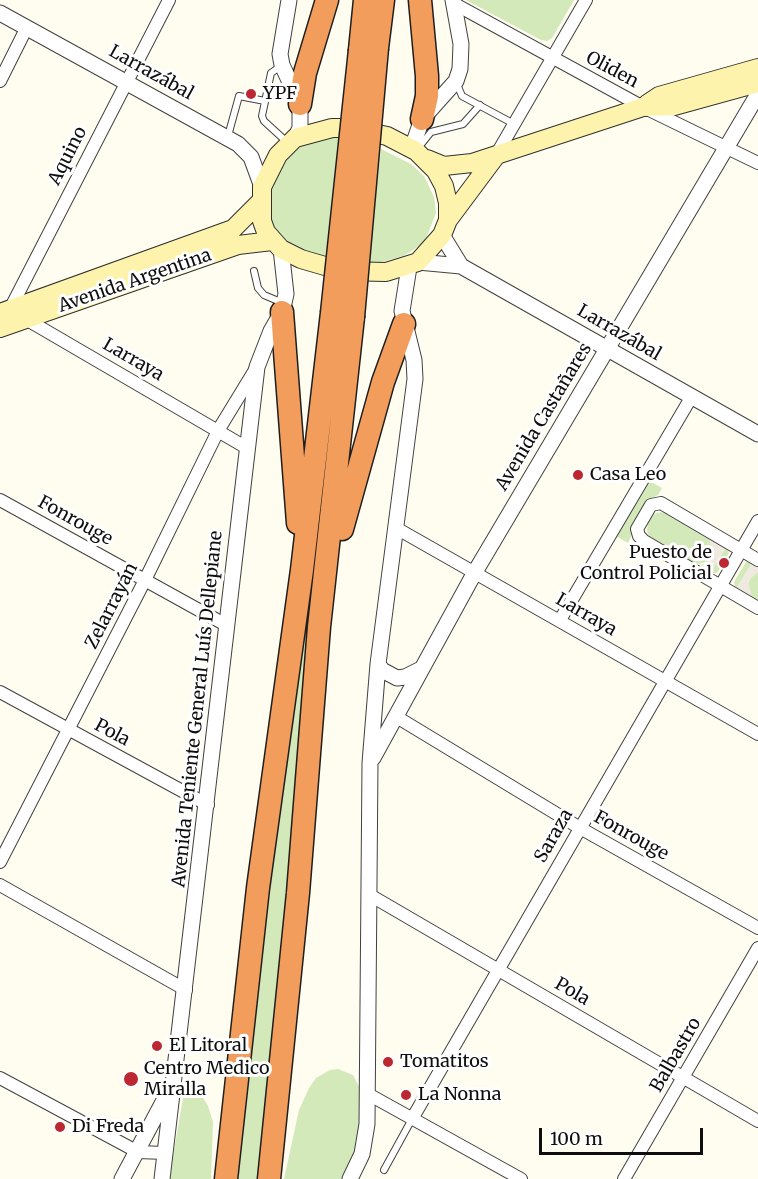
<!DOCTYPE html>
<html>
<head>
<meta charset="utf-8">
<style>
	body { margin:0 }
	#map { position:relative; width:758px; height:1179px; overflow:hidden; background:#fffcf0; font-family:Merriweather,serif }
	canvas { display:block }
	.scale { position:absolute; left:539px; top:1128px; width:164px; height:27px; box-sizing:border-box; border:3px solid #0e0e0e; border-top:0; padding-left:8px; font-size:18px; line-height:21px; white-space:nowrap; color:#0e0e0e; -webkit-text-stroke:4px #fff; paint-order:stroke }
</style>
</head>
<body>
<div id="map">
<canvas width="758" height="1179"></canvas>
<div class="scale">100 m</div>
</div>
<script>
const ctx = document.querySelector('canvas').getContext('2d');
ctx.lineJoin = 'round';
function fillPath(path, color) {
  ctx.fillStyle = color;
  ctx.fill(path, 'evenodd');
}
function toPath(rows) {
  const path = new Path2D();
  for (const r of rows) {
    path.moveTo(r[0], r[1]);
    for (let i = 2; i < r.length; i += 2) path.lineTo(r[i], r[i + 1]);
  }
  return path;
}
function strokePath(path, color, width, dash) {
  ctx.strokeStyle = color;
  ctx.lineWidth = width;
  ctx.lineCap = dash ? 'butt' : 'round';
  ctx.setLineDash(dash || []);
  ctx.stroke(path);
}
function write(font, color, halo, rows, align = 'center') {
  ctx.font = font + ' Merriweather,serif';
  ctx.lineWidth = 6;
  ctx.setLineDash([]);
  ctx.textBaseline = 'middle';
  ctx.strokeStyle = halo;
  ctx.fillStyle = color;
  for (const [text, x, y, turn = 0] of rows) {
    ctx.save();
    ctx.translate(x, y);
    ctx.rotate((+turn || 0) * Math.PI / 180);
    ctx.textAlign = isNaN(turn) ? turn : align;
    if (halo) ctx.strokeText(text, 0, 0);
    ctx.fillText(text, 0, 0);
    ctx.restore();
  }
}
fillPath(toPath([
	[466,0,574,0,552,38,547,41,541,40],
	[343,134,330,263,289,247,276,233,269,214,270,187,277,169,304,139],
	[381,149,411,164,424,176,434,197,436,213,425,241,412,251,403,256,368,266],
	[648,480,662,488,658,495,648,500,628,543,616,536],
	[663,512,709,538,714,549,710,561,694,565,650,539,647,531,648,521,656,513],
	[726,547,729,553,717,573,710,573],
	[746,562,752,563,736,589,734,582],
	[758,572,758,601,752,598,747,586,751,576],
	[310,602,301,767,260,1179,235,1179,281,791],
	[338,1069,353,1075,362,1092,358,1140,346,1179,284,1179,299,1110,309,1088,316,1078,330,1070],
	[185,1087,197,1088,208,1106,213,1122,211,1179,169,1179]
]), '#d3e9ba');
fillPath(toPath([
	[709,538,726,547,710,573,694,565,706,564,713,555],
	[752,563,758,567,758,572,748,581,752,598,736,589]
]), '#efeadf');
const service = toPath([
	[281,66,271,73,262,116,264,121,288,143],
	[456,82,462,96,514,124],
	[228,136,239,96,265,101],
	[419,147,431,132,463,124,480,105],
	[254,271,258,288,264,295,283,303],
	[384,1170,412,1119]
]);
const minor = toPath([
	[453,3,643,107,758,163],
	[0,81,27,27],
	[495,157,586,0],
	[8,313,169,0],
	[24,318,247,448],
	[0,500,226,625],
	[396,528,758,734],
	[758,560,661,503,651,505,637,529,639,536,644,541,758,608],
	[560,620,692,396],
	[0,692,208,805],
	[395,716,580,828,758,928],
	[0,862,145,580,219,429,255,370],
	[0,885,186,990],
	[368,894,758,1121],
	[0,1078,138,1152,165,1153],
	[368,1094,521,1179],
	[412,1119,758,521],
	[624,1179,758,948]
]);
const tertiary = toPath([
	[289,0,280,54,282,65,300,104,300,128,295,138],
	[0,13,238,144,251,157,262,187],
	[412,148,422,119,456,81,460,69,461,44,453,0],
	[442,235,461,266],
	[418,262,461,266,758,434],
	[378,664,382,670,397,678,405,677,421,669],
	[373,758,475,572,758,94],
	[122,1179,169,1091],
	[162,1179,257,367,271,331,282,312,286,294,281,249],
	[350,1179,362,1154,367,1124,370,763,378,664,415,379,414,360,402,311,409,267]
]);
const secondary = toPath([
	[647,104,659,96,758,68],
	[332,128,350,128,387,136,416,151,436,171,444,186,448,203,448,220,442,235,418,262,386,272,342,271,301,259,281,249,266,232,262,221,262,187,278,155,295,138,332,128],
	[427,159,444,166,472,163,643,107,674,106,758,83],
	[448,220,495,157],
	[0,313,233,229,260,202],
	[0,328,238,245,272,241]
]);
const motorway = toPath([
	[420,0,427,76,427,96,422,119],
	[377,48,383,0],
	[360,50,365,0],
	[300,104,305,73,327,0],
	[282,312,298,523],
	[342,529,383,382,404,324],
	[226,1179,258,888,302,570,332,313],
	[269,1179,298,893,319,627,353,317]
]);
strokePath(service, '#414141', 8);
strokePath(minor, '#414141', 14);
strokePath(tertiary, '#414141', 17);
strokePath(secondary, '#303030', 20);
strokePath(motorway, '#1f1f1f', 25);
strokePath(service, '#fff', 6);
strokePath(minor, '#fff', 12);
strokePath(tertiary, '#fff', 15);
strokePath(secondary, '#fdf3ac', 18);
strokePath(motorway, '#f29d5b', 22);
const motorwayBridge = toPath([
	[332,313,360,50],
	[353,317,377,48]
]);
strokePath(motorwayBridge, '#1f1f1f', 25, []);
strokePath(motorwayBridge, '#f29d5b', 22);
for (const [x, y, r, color] of [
	[251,94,6,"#bc2832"],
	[578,475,6,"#bc2832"],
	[724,563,6,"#bc2832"],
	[157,1046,6,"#bc2832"],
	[388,1062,6,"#bc2832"],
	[131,1079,8,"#bc2832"],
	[406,1095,6,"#bc2832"],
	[60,1127,6,"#bc2832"]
]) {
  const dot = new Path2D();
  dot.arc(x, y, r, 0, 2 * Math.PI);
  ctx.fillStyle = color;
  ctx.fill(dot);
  strokePath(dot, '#fff', 2);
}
write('18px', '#0e0e0e', '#fff', [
	["Oliden",612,70,28],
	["Larrazábal",151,73,29],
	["Aquino",68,156,-63],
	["Avenida Argentina",135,281,-19],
	["Larrazábal",619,333,30],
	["Larraya",133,360,30],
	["Avenida Castañares",544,417,-59],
	["Fonrouge",75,521,29],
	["Zelarrayán",112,606,-63],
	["Larraya",586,615,30],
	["Avenida Teniente General Luís Dellepiane",198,709,-84],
	["Pola",112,733,28],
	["Saraza",554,836,-60],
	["Fonrouge",631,836,29],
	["Pola",572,992,30],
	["Balbastro",676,1055,-60]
]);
write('18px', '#0e0e0e', '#fff', [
	["YPF",263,94],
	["Casa Leo",590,475],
	["Puesto de",712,553,"right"],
	["Control Policial",712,574,"right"],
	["El Litoral",169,1046],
	["Tomatitos",400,1062],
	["Centro Medico",144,1069],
	["Miralla",144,1090],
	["La Nonna",418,1095],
	["Di Freda",72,1127]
], 'left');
</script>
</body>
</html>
